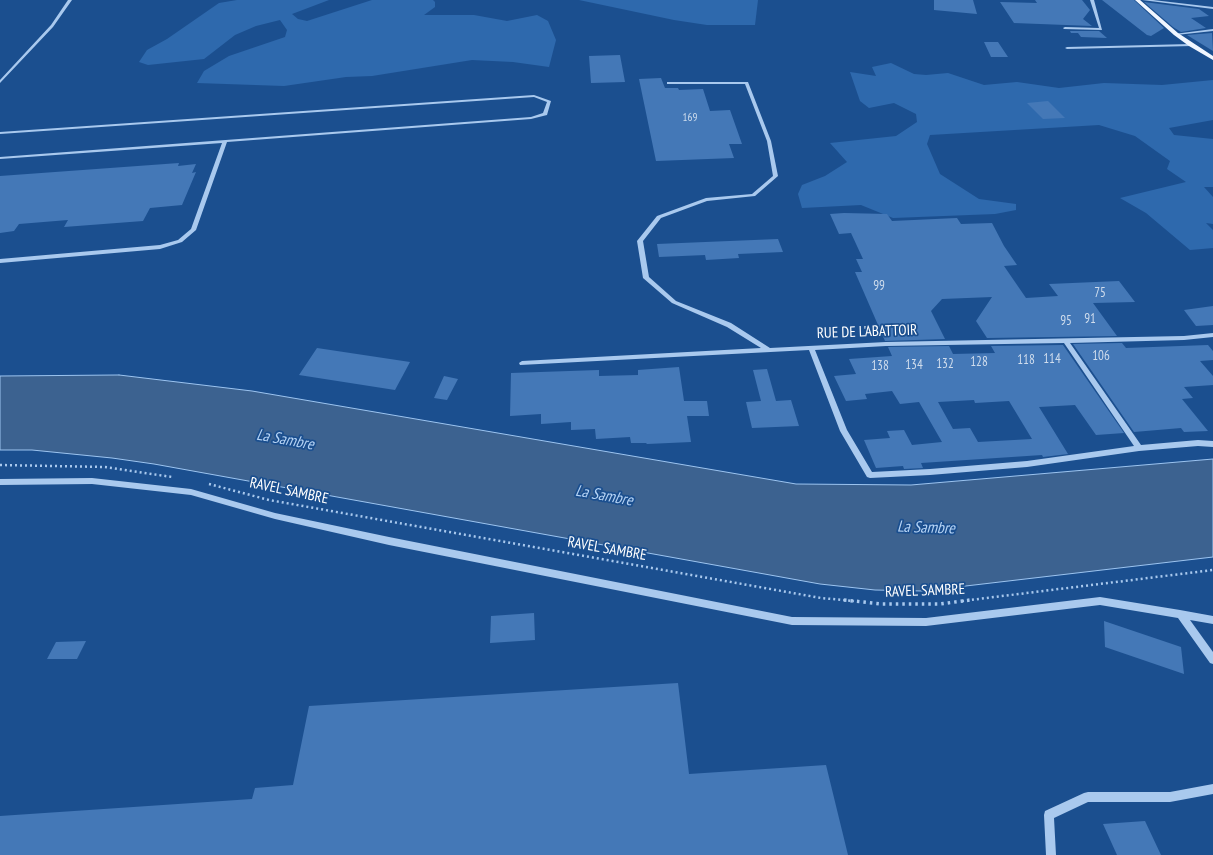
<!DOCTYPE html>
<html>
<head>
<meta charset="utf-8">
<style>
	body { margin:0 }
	canvas { display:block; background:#1b4f8f }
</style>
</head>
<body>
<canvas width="1213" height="855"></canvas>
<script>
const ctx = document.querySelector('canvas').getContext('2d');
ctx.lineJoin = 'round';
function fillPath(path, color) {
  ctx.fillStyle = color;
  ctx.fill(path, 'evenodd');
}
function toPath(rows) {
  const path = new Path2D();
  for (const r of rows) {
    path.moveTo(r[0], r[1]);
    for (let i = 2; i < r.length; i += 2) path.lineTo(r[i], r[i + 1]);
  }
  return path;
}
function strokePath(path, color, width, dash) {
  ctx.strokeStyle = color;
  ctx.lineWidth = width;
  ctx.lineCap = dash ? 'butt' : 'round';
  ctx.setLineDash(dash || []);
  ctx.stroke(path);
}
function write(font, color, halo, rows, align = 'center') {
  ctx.font = font + ' "PT Sans Narrow",sans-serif';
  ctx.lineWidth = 3.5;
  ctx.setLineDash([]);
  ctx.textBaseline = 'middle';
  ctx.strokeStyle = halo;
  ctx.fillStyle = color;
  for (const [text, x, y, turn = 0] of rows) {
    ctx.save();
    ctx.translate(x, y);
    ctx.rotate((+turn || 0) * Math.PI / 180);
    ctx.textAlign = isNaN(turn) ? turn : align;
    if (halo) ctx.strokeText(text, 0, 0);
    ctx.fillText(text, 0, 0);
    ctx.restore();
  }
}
fillPath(toPath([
	[237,0,329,0,292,14,298,19,307,21,372,0,433,0,435,2,435,7,424,15,474,15,507,21,537,15,548,21,556,40,549,67,513,62,472,60,372,76,346,77,284,86,197,83,204,71,229,56,285,37,287,30,280,20,256,26,235,35,204,59,148,65,139,62,147,50,167,39,219,3],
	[579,0,758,0,755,25,707,25,674,20],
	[891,63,914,74,926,75,948,73,984,85,1017,82,1059,88,1104,83,1162,85,1213,80,1213,120,1169,128,1174,135,1213,139,1213,187,1204,187,1213,197,1213,224,1206,223,1213,230,1213,248,1190,250,1146,213,1120,198,1186,182,1167,169,1170,161,1135,136,1099,125,930,135,927,144,940,174,979,199,1016,204,1016,210,995,214,893,218,861,205,802,208,798,194,802,185,825,176,847,162,830,143,896,136,917,122,916,114,894,103,869,108,860,101,850,72,876,76,872,67]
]), '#2e69ad');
const water = toPath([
	[119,375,252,391,796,484,911,485,1213,459,1213,557,923,591,875,590,820,584,154,464,112,458,32,450,0,450,0,376,119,375]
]);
fillPath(water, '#3c6290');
strokePath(water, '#9cc4f0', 1);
fillPath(toPath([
	[934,0,973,0,977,14,934,10],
	[1035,0,1082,0,1090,10,1083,19,1092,26,1014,23,1000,2,1037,3],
	[1102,0,1134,0,1164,28,1151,36,1147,35],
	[1144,2,1199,9,1209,16,1191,18,1206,28,1181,32,1173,27],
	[1070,31,1099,31,1107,38,1081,37,1078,33,1071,33],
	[1212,33,1213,51,1187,35],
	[984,42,998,42,1008,57,991,57],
	[620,55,625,82,591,83,589,56],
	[661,78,665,88,678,88,679,90,703,89,710,111,730,110,742,144,729,144,734,158,656,161,639,79],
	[1048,101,1065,118,1043,119,1027,103],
	[179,163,178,166,196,164,192,173,196,172,182,205,150,208,143,221,64,227,68,220,19,224,14,231,0,233,0,176],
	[844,213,887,214,892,221,957,218,961,224,992,223,1004,246,1017,265,1004,266,1026,298,1058,296,1049,284,1119,281,1135,302,1093,303,1117,336,987,338,976,321,992,297,942,299,931,311,945,339,885,341,855,272,862,272,856,259,863,259,851,233,839,234,830,214],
	[778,239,783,252,738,254,739,258,706,260,705,255,659,257,657,244],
	[1213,306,1213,325,1196,326,1184,310],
	[1122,343,1126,348,1208,345,1213,351,1213,360,1200,361,1213,376,1213,385,1184,387,1193,398,1182,399,1208,431,1184,432,1181,428,1134,432,1073,344],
	[1063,345,1124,433,1096,435,1075,405,1039,407,1068,454,1043,457,1042,455,921,463,923,468,904,469,903,466,876,468,864,440,890,438,887,431,904,430,912,445,942,442,919,402,900,404,892,391,865,394,867,399,846,401,834,376,856,374,849,359,892,356,888,347,949,346,953,354,995,353,991,346],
	[974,400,975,403,1009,401,1032,439,978,442,970,428,953,429,938,402],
	[317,348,410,362,395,390,299,375],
	[679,367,684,401,707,401,709,416,687,416,691,442,647,444,646,443,631,443,630,437,596,439,595,429,571,430,571,422,541,424,541,414,510,416,511,373,599,370,599,376,638,375,638,370],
	[767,369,776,401,791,400,799,426,752,428,746,402,761,401,753,370],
	[444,376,458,379,447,400,434,398],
	[534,613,535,640,490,643,491,616],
	[1104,621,1181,647,1184,674,1105,647],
	[86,641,77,659,47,659,56,642],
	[678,683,689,774,826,765,848,855,0,855,0,816,252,799,255,788,293,785,309,706],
	[1145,821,1161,855,1117,855,1103,824]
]), '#4478b7');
strokePath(toPath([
	[0,465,105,467,172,477],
	[209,484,269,500,821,598,854,601],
	[962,601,1213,570]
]), '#a9c9ee', 2.5, [2, 3]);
strokePath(toPath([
	[844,600,882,604,940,604,970,600]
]), '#a9c9ee', 3.5, [2.5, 4]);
fillPath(toPath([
	[68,0,72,0,53,27,0,83,0,80,51,25,68,0],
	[1090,0,1094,0,1102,30,1064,29,1063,28,1065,27,1099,28,1090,0],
	[1142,0,1153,0,1213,7,1213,9,1142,0],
	[1213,29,1213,31,1176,35,1174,34,1213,29],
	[1191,44,1193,45,1192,46,1067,49,1065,48,1067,47,1191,44],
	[667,82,748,82,771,141,778,176,755,196,707,201,661,218,643,241,649,277,676,301,731,323,770,348,886,342,1184,336,1213,333,1213,337,1184,340,1070,343,1141,445,1198,440,1213,441,1213,447,1198,446,1139,451,1027,467,930,475,870,478,867,477,840,431,809,350,520,365,519,363,522,361,761,348,727,327,672,303,643,278,637,241,657,216,706,198,752,194,773,176,767,141,745,84,667,84,667,82],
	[1064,343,1134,446,1027,461,930,469,872,472,847,430,815,350,886,346,1064,343],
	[534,95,551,101,547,115,531,119,227,142,196,230,182,242,160,249,0,263,0,259,160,245,178,240,191,229,222,143,0,159,0,157,531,117,543,113,547,102,534,97,0,134,0,132,534,95],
	[92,478,191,489,275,513,389,537,792,617,926,618,1100,597,1180,610,1213,616,1213,624,1190,620,1213,652,1213,664,1210,663,1178,618,1100,605,926,626,792,625,389,545,275,519,191,495,92,484,0,485,0,479,92,478],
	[1213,784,1213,794,1170,802,1088,802,1054,818,1056,855,1046,855,1044,815,1045,811,1084,793,1088,792,1170,792,1213,784]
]), '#a9c9ee');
fillPath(toPath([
	[1135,0,1140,0,1178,33,1213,56,1213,60,1189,46,1174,35,1135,0]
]), '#f0f6ff');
write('11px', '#d0dded', null, [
	["169",690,118]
]);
write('13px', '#d0dded', null, [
	["99",879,286],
	["75",1100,293],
	["91",1090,319],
	["95",1066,321],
	["106",1101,356],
	["114",1052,359],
	["118",1026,360],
	["128",979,362],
	["132",945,364],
	["134",914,365],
	["138",880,366]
]);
write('15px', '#fff', '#1b4f8f', [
	["RUE DE L'ABATTOIR",867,332,-2],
	["RAVEL SAMBRE",289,491,12],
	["RAVEL SAMBRE",607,549,10],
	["RAVEL SAMBRE",925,591,-2]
]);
write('italic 16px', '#b5d3f5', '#1b4f8f', [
	["La Sambre",285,440,10],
	["La Sambre",604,496,10],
	["La Sambre",926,528,2]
]);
</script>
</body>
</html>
